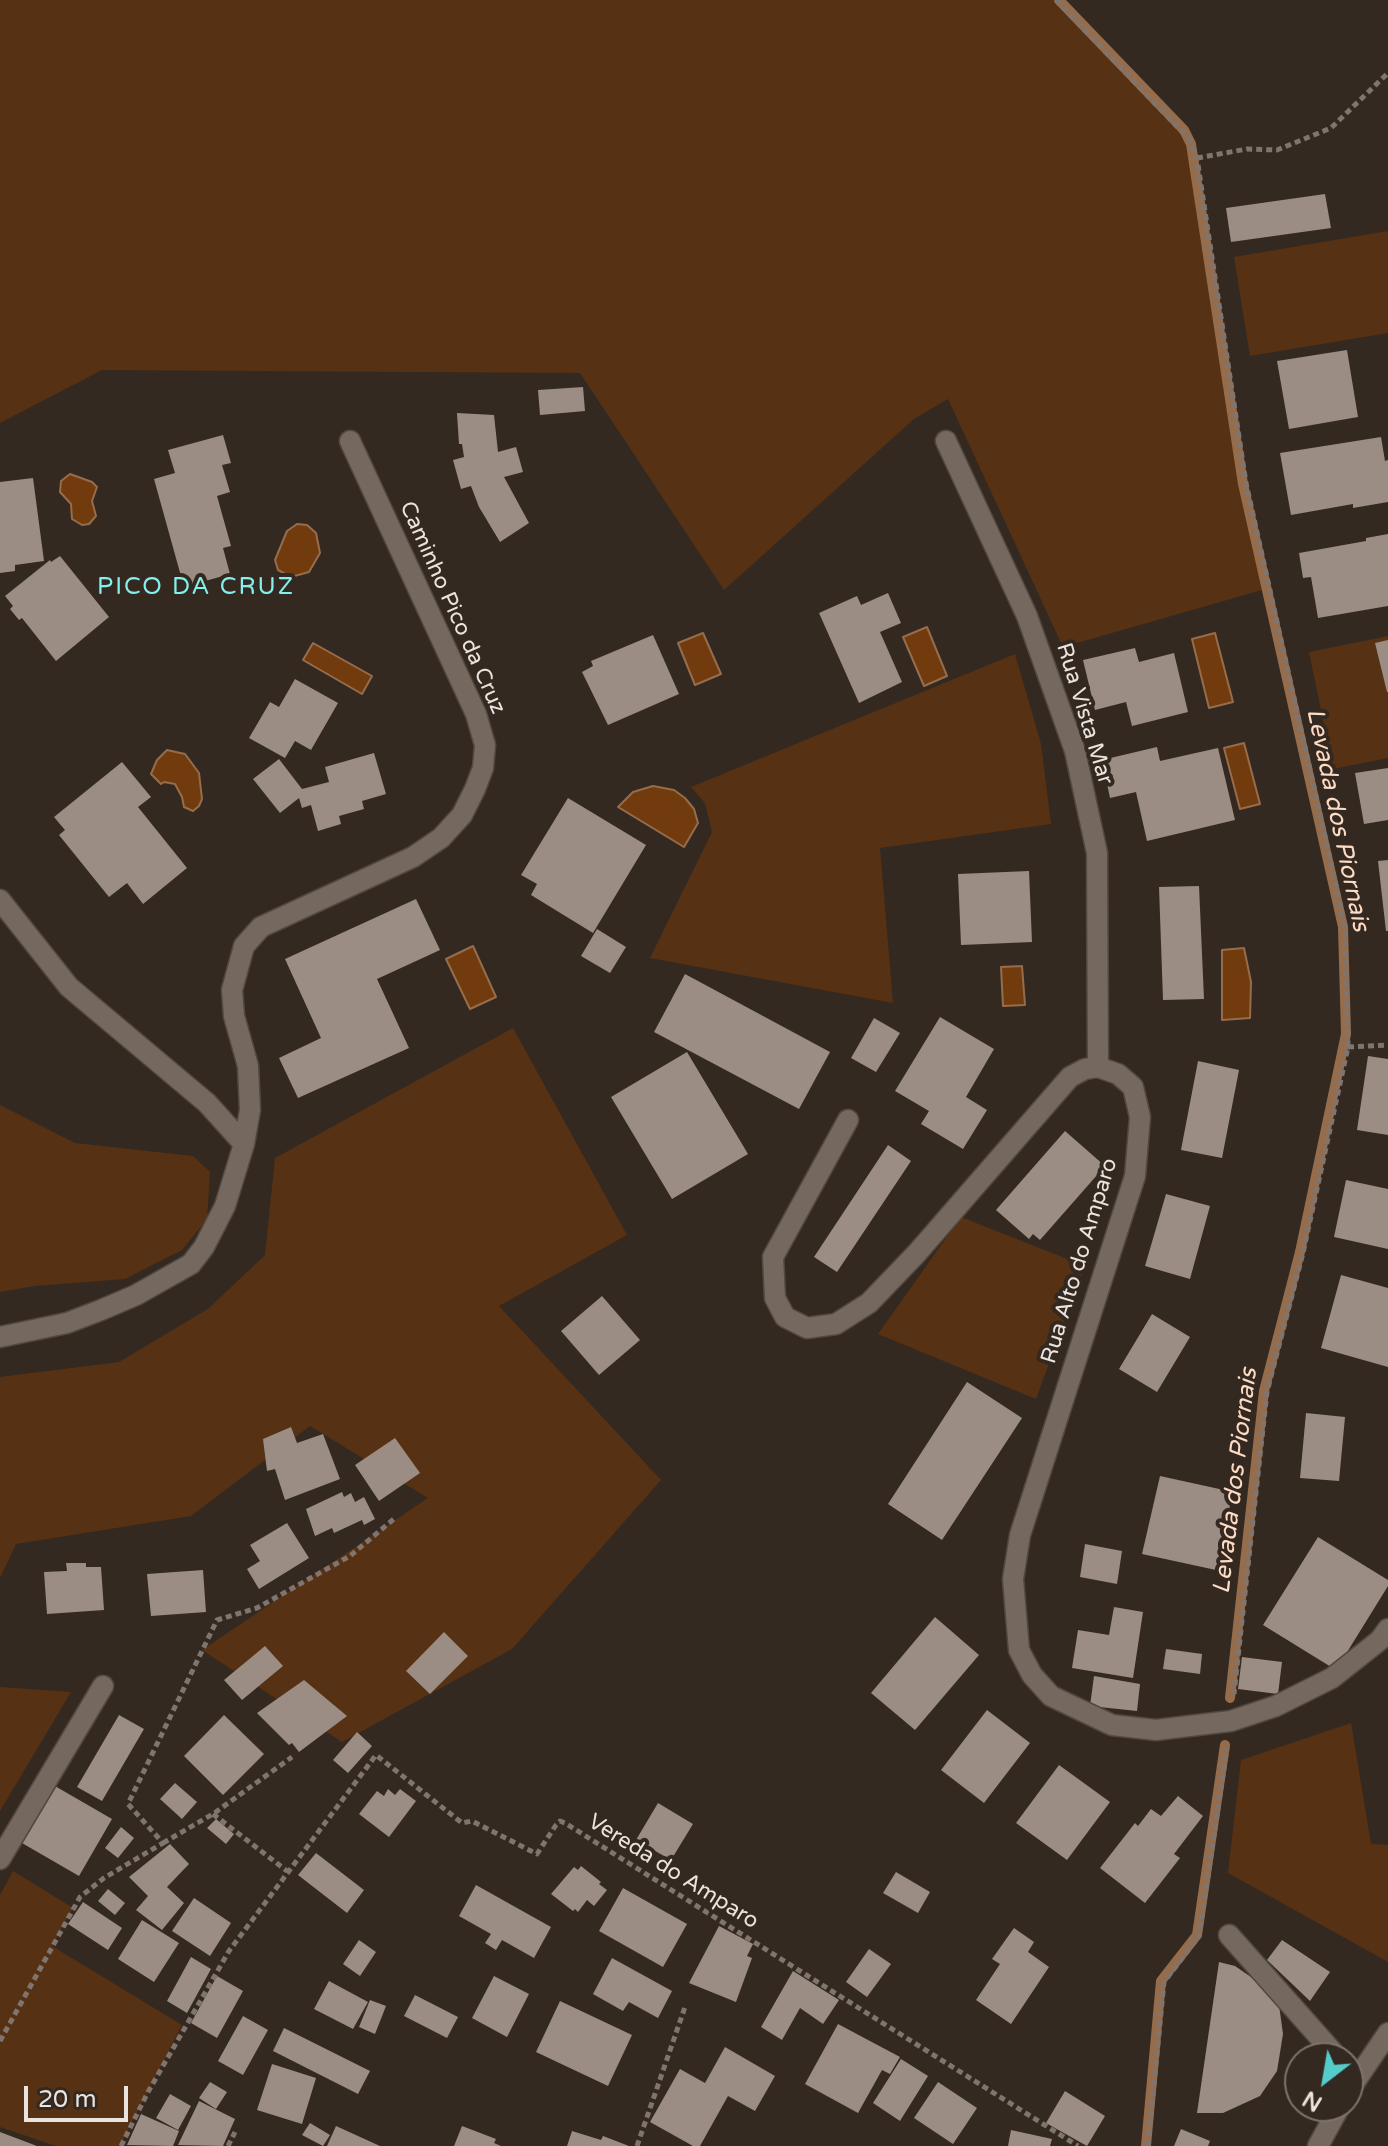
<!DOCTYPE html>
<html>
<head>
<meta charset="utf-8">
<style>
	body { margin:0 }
	#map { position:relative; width:1388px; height:2146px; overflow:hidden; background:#342921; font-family:"Varela Round",sans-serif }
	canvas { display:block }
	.north { position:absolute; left:1284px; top:2042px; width:80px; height:80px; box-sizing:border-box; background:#342921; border:2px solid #7d736d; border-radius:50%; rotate:211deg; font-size:22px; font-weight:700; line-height:32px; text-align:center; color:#ebe3de }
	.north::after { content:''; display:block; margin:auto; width:28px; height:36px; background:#53cdca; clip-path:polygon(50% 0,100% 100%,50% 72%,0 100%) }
	.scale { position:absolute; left:24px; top:2086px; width:104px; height:36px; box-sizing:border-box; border:4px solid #ebe3de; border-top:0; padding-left:10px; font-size:24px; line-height:28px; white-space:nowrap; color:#ebe3de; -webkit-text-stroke:6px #342921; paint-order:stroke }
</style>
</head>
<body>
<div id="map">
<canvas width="1388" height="2146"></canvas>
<div class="north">N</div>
<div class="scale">20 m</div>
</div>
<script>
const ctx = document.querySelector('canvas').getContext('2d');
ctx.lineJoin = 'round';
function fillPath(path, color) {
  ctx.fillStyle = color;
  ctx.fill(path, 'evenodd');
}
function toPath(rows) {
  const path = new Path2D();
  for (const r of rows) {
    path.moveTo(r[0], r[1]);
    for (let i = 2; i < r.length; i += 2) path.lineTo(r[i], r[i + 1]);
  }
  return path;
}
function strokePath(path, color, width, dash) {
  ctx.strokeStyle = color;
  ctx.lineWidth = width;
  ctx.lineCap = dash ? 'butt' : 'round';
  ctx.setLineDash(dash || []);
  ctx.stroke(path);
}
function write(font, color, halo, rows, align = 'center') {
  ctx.font = font + ' "Varela Round",sans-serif';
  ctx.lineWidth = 8;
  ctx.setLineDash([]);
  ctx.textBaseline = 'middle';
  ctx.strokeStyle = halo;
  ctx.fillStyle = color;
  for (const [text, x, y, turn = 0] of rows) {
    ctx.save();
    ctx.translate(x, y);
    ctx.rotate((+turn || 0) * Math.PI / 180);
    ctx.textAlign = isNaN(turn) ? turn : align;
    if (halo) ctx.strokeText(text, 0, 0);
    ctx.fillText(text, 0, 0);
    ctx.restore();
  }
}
fillPath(toPath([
	[0,0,1056,0,1189,139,1197,158,1246,483,1269,588,1063,647,948,399,914,419,724,590,580,373,102,370,0,423],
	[1388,231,1388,333,1250,356,1234,257],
	[1388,636,1388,758,1333,769,1309,652],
	[1015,654,1041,744,1051,824,880,848,893,1003,650,958,712,832,705,803,691,787],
	[513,1028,627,1235,499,1306,661,1480,512,1649,342,1742,202,1650,428,1498,310,1426,191,1516,16,1544,0,1578,0,1377,119,1362,208,1309,265,1255,275,1158],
	[0,1105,75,1143,193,1156,210,1172,207,1219,182,1250,125,1279,35,1286,0,1292],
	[961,1217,1085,1266,1036,1399,878,1334],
	[0,1687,71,1692,0,1811],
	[1351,1723,1371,1844,1388,1845,1388,1962,1228,1873,1241,1760],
	[13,1871,73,1908,52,1946,182,2025,120,2146,56,2146,0,2127,0,1895]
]), '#573113');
const water = toPath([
	[70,474,92,482,97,487,92,501,96,516,89,524,82,525,72,519,71,504,60,492,61,481,70,474],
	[297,524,307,525,316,533,320,553,309,572,291,577,278,570,275,560,287,531,297,524],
	[927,627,947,676,924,686,903,637,927,627],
	[703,633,721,674,695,685,678,643,703,633],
	[1215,633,1233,702,1209,708,1192,639,1215,633],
	[313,643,372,676,362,694,303,660,313,643],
	[1244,743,1260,804,1240,809,1224,748,1244,743],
	[167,750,185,754,199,773,202,799,199,806,193,811,184,807,182,797,175,784,164,782,161,784,151,774,157,760,167,750],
	[653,786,674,790,685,798,694,809,698,823,684,847,618,807,633,792,653,786],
	[473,946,496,997,470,1009,446,959,473,946],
	[1244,948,1251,982,1250,1018,1222,1020,1222,950,1244,948],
	[1022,966,1025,1005,1003,1006,1001,967,1022,966]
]);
fillPath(water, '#713b0e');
strokePath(water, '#966d4c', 2);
strokePath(toPath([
	[1059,0,1184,130,1191,144,1243,484,1343,927,1346,1034,1300,1252,1264,1391,1230,1698],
	[1146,2146,1161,1981,1197,1935,1225,1745]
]), '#966d4c', 10);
fillPath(toPath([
	[1325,194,1331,228,1231,242,1226,208],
	[1347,350,1358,417,1289,429,1277,361],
	[583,387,585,411,540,415,538,390],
	[457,413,494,415,498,452,516,447,523,472,504,477,529,523,500,542,479,507,471,486,461,489,453,460,464,457,462,444,459,444],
	[223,435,231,463,222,465,230,492,217,496,231,546,223,548,230,574,184,587,154,479,175,473,168,450],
	[1381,437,1385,461,1388,460,1388,502,1353,508,1353,504,1291,515,1280,453],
	[33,478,44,561,15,565,15,571,0,573,0,482],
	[1388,534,1388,606,1318,618,1311,577,1303,578,1299,553,1366,541,1366,538],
	[60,556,109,617,56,661,22,618,19,620,10,609,13,606,5,596,50,560,51,562],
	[888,593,901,623,880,632,902,682,859,703,819,613,857,596,861,605],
	[653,635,679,694,608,725,582,672,593,666,591,661],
	[1388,640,1388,692,1387,692,1375,643],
	[1135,648,1139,662,1174,653,1188,712,1132,726,1126,702,1095,710,1083,660],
	[295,679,338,703,311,750,295,741,285,758,249,738,270,702,279,707],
	[1157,747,1160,761,1218,748,1235,820,1147,841,1136,792,1110,798,1102,760],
	[374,753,386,794,362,801,364,809,339,816,341,824,318,831,311,805,302,808,299,798,280,813,253,779,279,759,302,789,329,782,325,767],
	[122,762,151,797,138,807,187,868,143,904,127,883,109,897,59,835,65,830,54,817],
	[1388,768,1388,820,1364,824,1355,773],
	[568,798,646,845,593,933,531,895,537,884,521,875],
	[1388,860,1388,931,1386,931,1378,861],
	[1029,871,1032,942,961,945,958,874],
	[1199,886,1204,999,1163,1000,1159,887],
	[416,899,440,950,377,979,409,1048,298,1098,279,1058,321,1038,285,959],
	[597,929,626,947,610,973,581,956],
	[685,974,830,1052,799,1109,654,1032],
	[940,1017,994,1049,966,1097,987,1110,963,1149,921,1124,929,1111,895,1091],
	[874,1018,900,1033,876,1072,851,1058],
	[687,1052,748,1154,672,1199,611,1097],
	[1368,1056,1388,1059,1388,1135,1357,1130],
	[1198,1061,1239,1070,1222,1158,1181,1150],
	[1065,1131,1105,1166,1040,1240,1033,1234,1029,1239,996,1210],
	[888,1145,911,1161,837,1272,814,1257],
	[1346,1180,1388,1189,1388,1249,1334,1237],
	[1166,1194,1210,1206,1190,1279,1145,1266],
	[1341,1275,1388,1288,1388,1367,1321,1348],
	[602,1296,640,1340,599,1375,561,1331],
	[1152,1314,1190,1337,1157,1392,1119,1369],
	[967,1382,1022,1418,942,1540,888,1504],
	[1306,1413,1345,1417,1339,1481,1300,1478],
	[291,1427,297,1443,323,1434,340,1479,285,1500,275,1469,267,1471,263,1439],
	[395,1438,420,1473,379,1501,355,1465],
	[1160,1476,1233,1492,1216,1570,1142,1554],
	[342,1492,344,1497,351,1493,355,1502,364,1497,375,1519,364,1525,362,1520,334,1533,332,1528,315,1536,306,1509],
	[287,1523,309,1558,259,1589,247,1569,260,1561,250,1545],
	[1318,1537,1388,1580,1388,1586,1336,1670,1263,1625],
	[1085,1544,1122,1551,1117,1584,1080,1577],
	[66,1563,86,1563,86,1567,101,1567,104,1610,47,1614,44,1572,67,1571],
	[203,1570,206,1612,151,1616,147,1574],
	[1114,1607,1143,1612,1133,1678,1072,1668,1078,1630,1109,1635],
	[935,1617,979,1655,915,1730,871,1693],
	[444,1632,468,1656,430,1694,406,1671],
	[265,1646,283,1666,242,1700,224,1680],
	[1166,1649,1202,1654,1200,1674,1163,1669],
	[1242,1657,1282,1662,1278,1694,1238,1689],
	[1094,1676,1140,1684,1137,1711,1090,1706],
	[304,1680,347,1716,299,1752,292,1743,289,1745,257,1713],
	[987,1710,1030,1743,984,1803,941,1770],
	[119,1715,144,1729,102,1801,77,1787],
	[224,1715,264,1754,223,1795,184,1756],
	[357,1732,372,1746,348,1773,333,1760],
	[1059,1765,1110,1802,1067,1860,1016,1823],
	[48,1782,112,1819,79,1876,15,1839],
	[175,1783,197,1802,182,1819,160,1799],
	[388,1789,395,1795,400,1789,416,1801,389,1837,359,1814,377,1791,384,1796],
	[1178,1796,1203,1816,1174,1854,1180,1858,1145,1903,1100,1868,1135,1823,1138,1826,1151,1809,1161,1816],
	[658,1803,693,1824,671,1860,636,1840],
	[216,1819,234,1834,226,1844,207,1828],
	[121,1827,134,1838,118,1858,105,1848],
	[170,1844,189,1864,167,1887,184,1903,162,1930,136,1910,148,1896,129,1877],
	[316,1853,364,1890,347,1913,298,1875],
	[581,1866,601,1882,599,1884,607,1890,594,1906,587,1900,578,1912,575,1909,573,1911,551,1894,574,1867,578,1870],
	[896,1872,930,1892,918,1913,883,1893],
	[476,1885,551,1927,534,1958,502,1940,496,1950,485,1943,491,1934,459,1916],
	[623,1888,687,1924,663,1967,599,1931],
	[108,1889,125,1903,115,1915,98,1901],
	[194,1898,231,1923,210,1956,172,1931],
	[83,1902,122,1928,108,1950,68,1924],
	[142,1920,179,1943,154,1982,118,1959],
	[719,1926,753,1944,747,1956,752,1958,736,2002,689,1983],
	[1014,1928,1034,1942,1028,1952,1049,1967,1011,2024,976,2000,1000,1964,992,1959],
	[359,1940,376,1952,360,1976,343,1964],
	[1282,1940,1330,1972,1310,2001,1267,1960],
	[869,1949,891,1964,867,1997,846,1982],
	[191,1957,211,1969,187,2013,167,2001],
	[612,1958,672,1991,658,2018,629,2002,623,2011,593,1994],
	[1219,1962,1235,1966,1251,1977,1279,2005,1283,2034,1277,2071,1260,2096,1223,2113,1197,2113],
	[793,1971,839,2000,823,2024,800,2008,782,2040,761,2027],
	[217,1976,243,1991,217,2038,191,2023],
	[494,1976,529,1994,507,2037,472,2018],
	[329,1981,368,2002,353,2029,314,2009],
	[415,1995,458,2017,447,2038,404,2016],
	[370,2000,386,2006,375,2034,359,2027],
	[560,2001,632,2035,608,2086,536,2052],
	[243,2016,268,2030,243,2075,218,2061],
	[838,2024,900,2057,890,2074,882,2070,858,2113,805,2084],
	[284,2028,370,2071,358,2094,273,2051],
	[725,2047,775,2076,755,2111,728,2096,700,2146,693,2146,650,2122,680,2069,705,2083],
	[901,2059,928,2076,900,2121,873,2103],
	[272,2064,316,2078,302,2124,257,2110],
	[210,2082,227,2092,216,2109,199,2098],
	[938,2082,977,2108,953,2144,914,2118],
	[1065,2091,1105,2116,1087,2146,1046,2123],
	[170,2094,191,2106,178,2130,156,2118],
	[199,2101,235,2119,223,2146,178,2145],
	[141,2114,179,2131,173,2146,127,2145],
	[310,2123,330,2135,323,2146,302,2135],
	[336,2126,380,2146,327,2146],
	[462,2126,496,2139,494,2143,501,2146,454,2146],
	[1181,2129,1210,2141,1208,2146,1174,2146],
	[1011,2130,1052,2139,1050,2146,1008,2146],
	[572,2131,601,2140,603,2136,629,2146,567,2146],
	[0,2132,37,2146,0,2146]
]), '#9b8d83');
const minor = toPath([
	[946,441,1027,616,1075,751,1097,853,1098,1067],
	[0,900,69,987,207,1103,244,1144],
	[848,1120,773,1257,775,1298,785,1317,807,1328,836,1324,869,1303,917,1253,1070,1077,1085,1069,1098,1067,1118,1074,1133,1087,1140,1117,1135,1176,1020,1535,1013,1579,1019,1650,1032,1675,1051,1696,1112,1725,1156,1730,1231,1721,1276,1706,1332,1678,1380,1640,1388,1629],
	[0,1337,67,1323,101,1310,136,1295,191,1264,204,1247,225,1206,244,1144,250,1110,248,1066,234,1016,232,990,244,946,261,927,413,857,441,838,462,815,475,789,483,768,485,745,476,714,350,441],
	[0,1859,103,1686],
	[1229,1935,1338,2058],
	[1348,2092,1388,2033],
	[1318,2146,1340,2106]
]);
strokePath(minor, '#514841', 23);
strokePath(toPath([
	[1056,0,1189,139,1197,158,1246,483,1345,926,1348,1047,1303,1253,1267,1392,1234,1694],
	[1197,158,1247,149,1277,150,1331,128,1388,73],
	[1348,1047,1388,1045],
	[213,1814,287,1871],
	[163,1843,213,1814,292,1757],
	[0,2041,80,1897,104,1878,163,1843,128,1804,217,1620,257,1608,350,1556,395,1518],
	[121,2146,148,2092,229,1951,376,1755,462,1823,472,1821,537,1854,556,1825,560,1821,565,1823,1078,2146],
	[228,2146,235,2132],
	[637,2146,685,2007],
	[1148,2146,1164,1982,1199,1936,1227,1748]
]), '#7f756e', 5, [6, 4]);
strokePath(minor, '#75685f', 20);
write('22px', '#ebe3de', '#342921', [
	["Caminho Pico da Cruz",452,608,66],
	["Rua Vista Mar",1084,714,73],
	["Rua Alto do Amparo",1080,1261,-73],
	["Vereda do Amparo",673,1872,32]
]);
ctx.letterSpacing = '2px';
write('24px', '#84efeb', '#342921', [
	["PICO DA CRUZ",196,588]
]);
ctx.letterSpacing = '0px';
write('italic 24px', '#fddbc4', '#342921', [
	["Levada dos Piornais",1337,820,78],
	["Levada dos Piornais",1236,1481,-83]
]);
</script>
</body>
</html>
